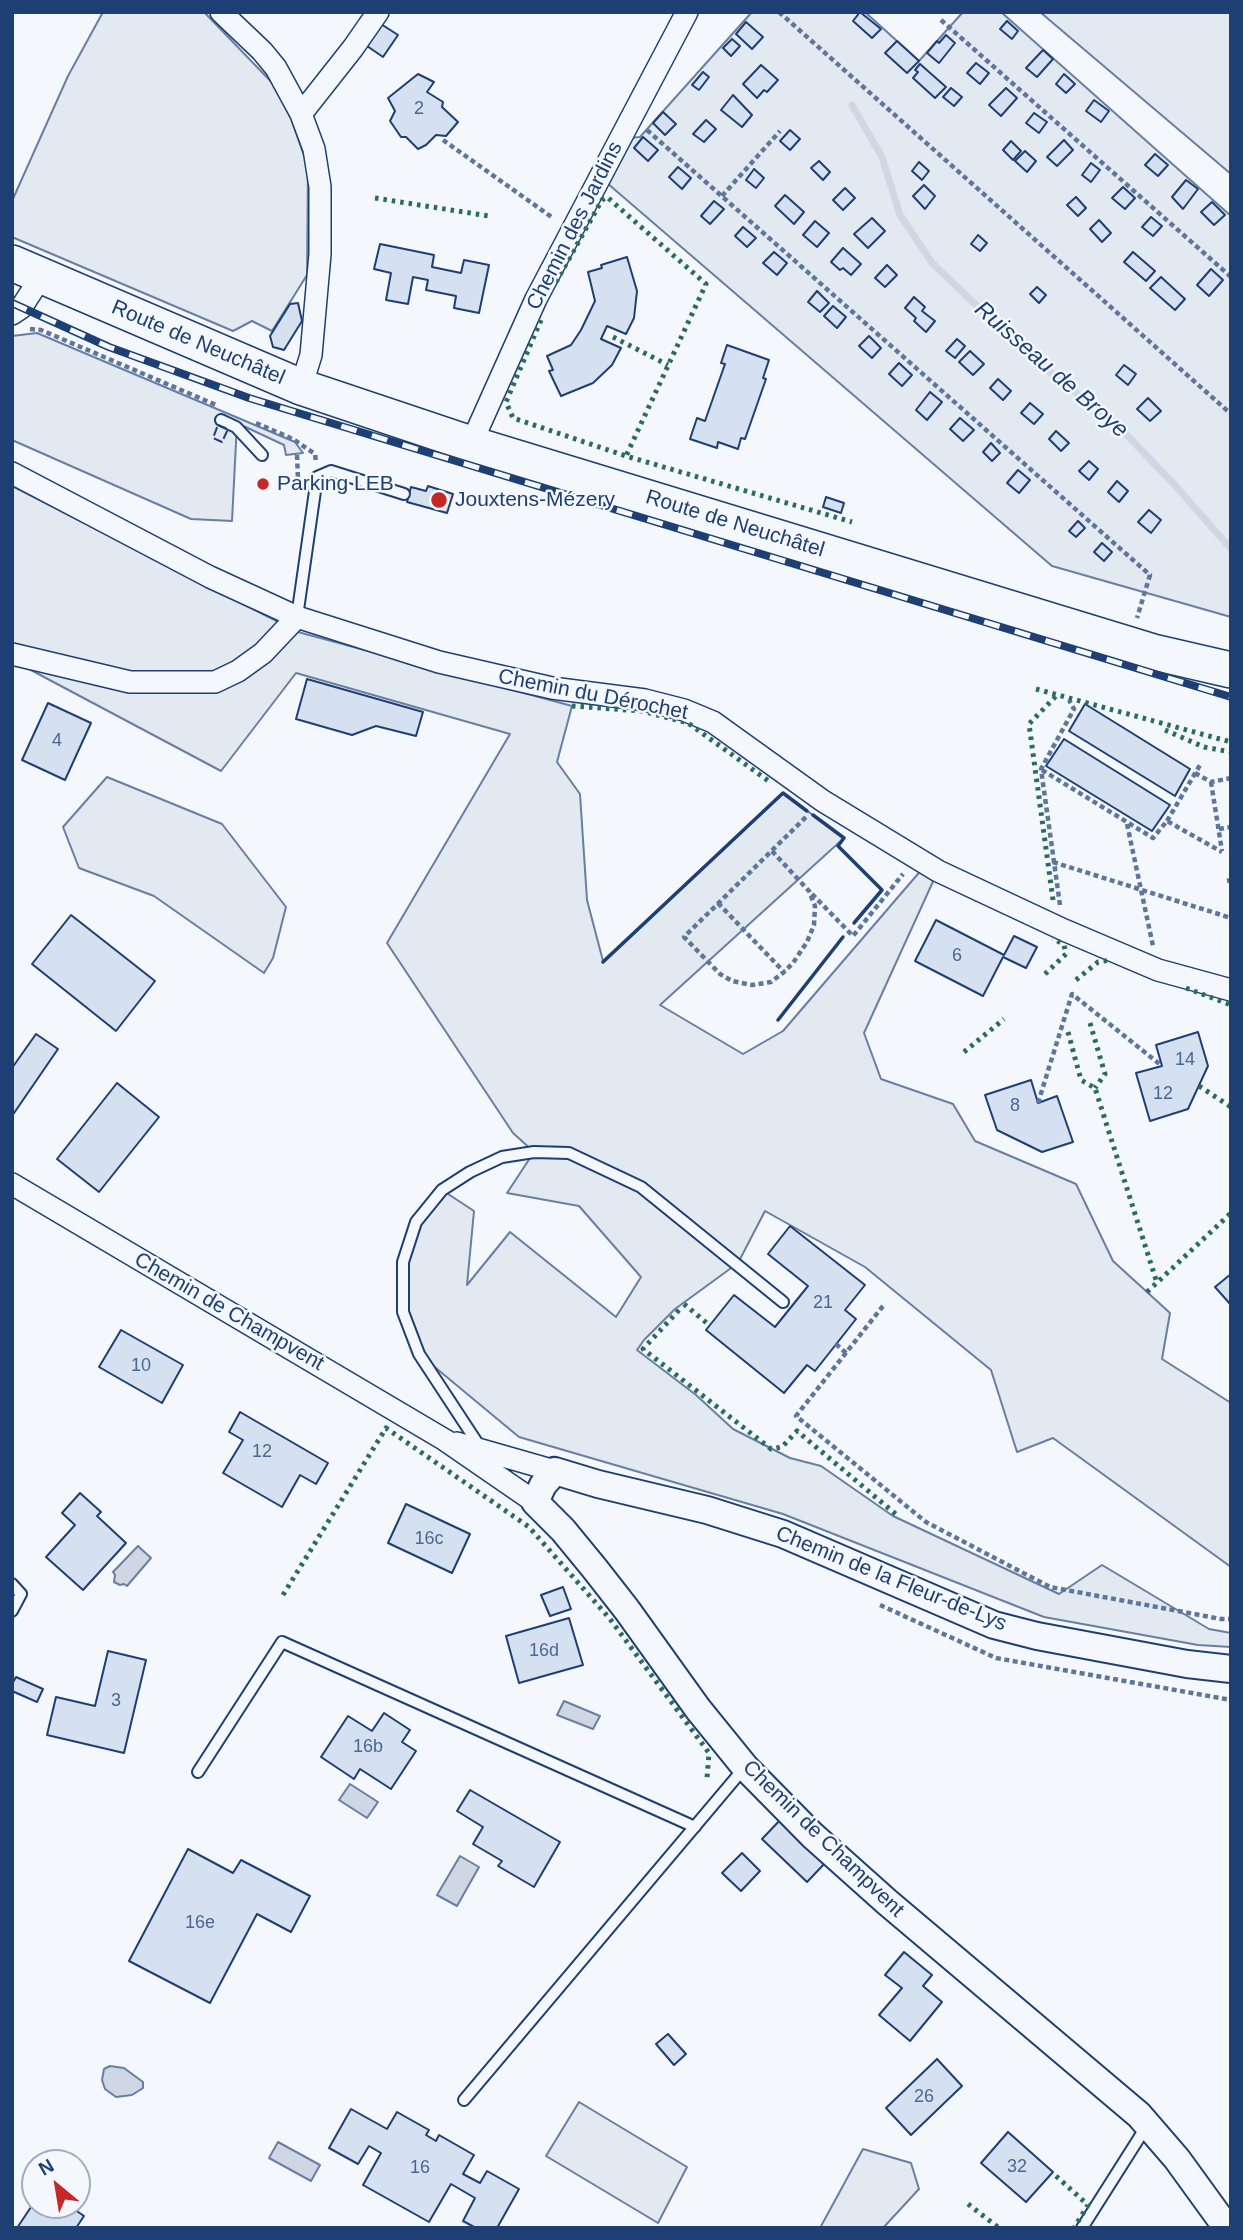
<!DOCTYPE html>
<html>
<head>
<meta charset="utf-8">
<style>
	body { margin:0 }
	#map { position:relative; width:1243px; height:2240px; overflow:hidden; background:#f4f7fb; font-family:Helvetica,sans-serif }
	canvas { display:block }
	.frame { position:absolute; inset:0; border:14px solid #1d3f73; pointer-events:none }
	.north { position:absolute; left:21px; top:2149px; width:70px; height:70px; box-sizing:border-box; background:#f4f7fb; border:2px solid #9eadc5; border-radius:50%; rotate:330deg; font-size:19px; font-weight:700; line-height:28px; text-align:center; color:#1d3f73 }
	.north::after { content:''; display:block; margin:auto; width:24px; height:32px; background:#c62828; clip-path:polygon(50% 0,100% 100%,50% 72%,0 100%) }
</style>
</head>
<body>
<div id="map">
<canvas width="1243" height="2240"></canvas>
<div class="frame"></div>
<div class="north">N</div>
</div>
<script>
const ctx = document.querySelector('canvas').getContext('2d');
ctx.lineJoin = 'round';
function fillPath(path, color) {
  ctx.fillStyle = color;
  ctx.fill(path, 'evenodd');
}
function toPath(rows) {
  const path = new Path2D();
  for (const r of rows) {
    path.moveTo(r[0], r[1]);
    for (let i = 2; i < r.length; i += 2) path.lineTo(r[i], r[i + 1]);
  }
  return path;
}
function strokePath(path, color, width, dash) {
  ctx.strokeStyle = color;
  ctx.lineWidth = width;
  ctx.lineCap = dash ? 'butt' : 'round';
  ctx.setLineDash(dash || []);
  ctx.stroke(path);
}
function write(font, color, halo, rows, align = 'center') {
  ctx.font = font + ' Helvetica,sans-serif';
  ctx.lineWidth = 5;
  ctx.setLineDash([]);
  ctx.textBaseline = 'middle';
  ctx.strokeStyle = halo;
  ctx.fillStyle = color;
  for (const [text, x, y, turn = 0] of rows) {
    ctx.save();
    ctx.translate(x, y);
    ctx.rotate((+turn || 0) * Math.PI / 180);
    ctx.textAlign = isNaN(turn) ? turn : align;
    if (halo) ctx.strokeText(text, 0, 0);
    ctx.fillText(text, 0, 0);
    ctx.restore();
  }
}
const green = toPath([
	[103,12,204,12,282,93,308,167,307,275,272,331,252,321,233,331,12,237,12,201,68,76,103,12],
	[752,12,865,12,919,61,963,12,1001,12,1231,216,1231,617,1052,566,607,183,629,138,640,137,752,12],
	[1040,12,1231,12,1231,174,1040,12],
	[37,333,295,442,303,453,286,455,284,445,237,423,232,521,191,519,12,440,12,336,37,333],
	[12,486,298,632,572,706,557,762,580,794,587,900,603,961,783,793,844,838,660,1005,743,1054,783,1031,923,868,936,875,864,1033,881,1079,953,1104,975,1141,1076,1184,1113,1261,1170,1313,1162,1359,1231,1403,1231,1567,1053,1438,1017,1452,991,1370,865,1267,765,1211,738,1263,675,1309,644,1340,637,1350,696,1395,733,1429,790,1458,821,1466,893,1516,1059,1594,1102,1565,1209,1629,1231,1633,1231,1647,1198,1645,1044,1617,783,1514,519,1437,419,1354,403,1312,403,1262,416,1222,442,1190,474,1211,467,1285,510,1232,616,1317,641,1277,579,1206,507,1193,534,1152,513,1133,387,943,510,734,296,673,221,771,12,660,12,486],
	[107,777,222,824,286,907,273,958,264,973,154,896,79,868,63,827,107,777],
	[579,2102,687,2167,658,2223,546,2156,579,2102],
	[863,2149,911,2163,919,2189,883,2228,820,2228,863,2149]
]);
fillPath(green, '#e3e9f0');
strokePath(green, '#687fa3', 2);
const water = toPath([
	[138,1546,151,1558,127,1586,124,1584,120,1585,114,1582,115,1575,113,1572,138,1546],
	[564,1701,600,1716,593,1729,557,1715,564,1701],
	[350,1784,378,1802,367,1818,339,1800,350,1784],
	[460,1856,479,1867,457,1906,437,1895,460,1856],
	[110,2066,124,2068,143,2082,143,2088,132,2095,116,2097,105,2089,102,2080,104,2069,110,2066],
	[278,2142,320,2165,311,2181,269,2158,278,2142]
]);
fillPath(water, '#cfd7e4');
strokePath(water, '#687fa3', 2);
strokePath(toPath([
	[852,105,882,157,900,215,933,264,1034,360,1116,424,1173,483,1231,549]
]), '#cfd7e4', 7);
const building = toPath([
	[860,12,881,29,872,38,853,21,860,12],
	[1007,21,1018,31,1012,39,1000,29,1007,21],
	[746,22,763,37,752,49,736,34,746,22],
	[381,24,398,35,383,57,367,46,381,24],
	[946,35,955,43,939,63,927,53,937,41,939,43,946,35],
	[732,39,740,46,731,56,723,48,732,39],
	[897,41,919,61,907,73,885,53,897,41],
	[1043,50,1053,59,1037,77,1026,68,1043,50],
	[976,63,989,73,980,84,967,73,976,63],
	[920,64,946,87,935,98,913,78,918,72,915,70,920,64],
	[761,65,778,80,767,92,764,90,757,98,743,84,761,65],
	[703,72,709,77,699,90,692,85,703,72],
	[418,74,434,82,427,92,443,102,442,107,458,122,446,136,436,135,426,145,418,149,406,137,401,137,390,121,395,111,388,98,418,74],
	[1064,74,1075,84,1066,93,1056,84,1064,74],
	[951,88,962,97,954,106,943,97,951,88],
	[1006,88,1017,98,1001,116,989,105,1006,88],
	[733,95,752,115,742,127,721,110,733,95],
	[1094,100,1109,111,1101,122,1086,111,1094,100],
	[663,112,676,124,665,135,653,123,663,112],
	[1034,113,1047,122,1039,133,1026,123,1034,113],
	[706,120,716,129,704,142,693,134,706,120],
	[790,130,800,139,790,150,780,141,790,130],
	[643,137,658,150,648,161,634,148,643,137],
	[1064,140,1073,150,1057,166,1047,157,1064,140],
	[1011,141,1021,151,1013,160,1003,150,1011,141],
	[1025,151,1036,161,1027,172,1015,161,1025,151],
	[1155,154,1168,165,1158,176,1145,165,1155,154],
	[819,161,830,172,823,180,811,168,819,161],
	[919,162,929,171,922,180,912,171,919,162],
	[1091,163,1100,170,1091,182,1082,175,1091,163],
	[678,167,691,178,682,189,669,177,678,167],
	[754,169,764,178,756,188,746,180,754,169],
	[1186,180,1198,189,1183,209,1172,197,1186,180],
	[924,185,935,196,925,209,913,196,924,185],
	[1123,187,1135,198,1125,209,1112,198,1123,187],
	[845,188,855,198,843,210,833,200,845,188],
	[785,195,804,212,794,224,775,206,785,195],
	[1076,197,1086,208,1078,216,1067,205,1076,197],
	[714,201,724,209,710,224,701,216,714,201],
	[1212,202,1225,215,1214,225,1201,212,1212,202],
	[1151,217,1162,226,1153,236,1142,227,1151,217],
	[872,218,885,231,868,248,854,234,872,218],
	[1099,220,1111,233,1102,242,1090,229,1099,220],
	[815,221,829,233,817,247,803,235,815,221],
	[743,227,756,238,747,247,735,236,743,227],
	[978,235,987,243,980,251,971,244,978,235],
	[380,244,434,255,432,267,461,273,464,260,489,265,479,313,454,308,456,296,426,290,428,280,413,277,408,304,386,300,391,273,374,269,380,244],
	[843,248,861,264,851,275,843,268,840,270,831,262,843,248],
	[774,252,787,263,777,275,763,263,774,252],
	[1133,252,1155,271,1146,281,1124,262,1133,252],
	[627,257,637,291,634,318,626,334,607,326,601,339,621,348,612,365,593,383,561,396,549,371,553,370,547,356,571,345,581,330,595,301,588,272,602,268,601,265,627,257],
	[887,265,897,275,885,287,875,278,887,265],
	[1211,269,1223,280,1209,296,1197,285,1211,269],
	[1161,277,1185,299,1175,310,1150,288,1161,277],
	[1037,287,1046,295,1039,303,1030,294,1037,287],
	[817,291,829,303,820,312,808,302,817,291],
	[914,297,925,307,922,311,935,321,926,332,914,321,916,318,905,308,914,297],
	[298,303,302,321,284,350,273,347,270,336,290,304,298,303],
	[833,306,846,317,837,328,824,316,833,306],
	[869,336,881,348,872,358,859,346,869,336],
	[957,339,965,346,955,358,946,351,957,339],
	[727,345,769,360,763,378,766,379,745,439,741,438,738,449,718,442,717,448,690,439,697,418,705,421,725,364,721,363,727,345],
	[970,351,984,364,973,375,959,362,970,351],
	[899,363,912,375,902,386,889,374,899,363],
	[1124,365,1136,374,1128,385,1116,375,1124,365],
	[998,379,1011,391,1003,400,990,388,998,379],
	[930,392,942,402,927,420,916,410,930,392],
	[1148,398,1161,411,1150,421,1137,409,1148,398],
	[1030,403,1043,414,1034,424,1021,413,1030,403],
	[960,418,974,430,963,441,950,429,960,418],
	[1056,431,1069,443,1061,451,1049,439,1056,431],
	[991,443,1000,453,992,461,983,452,991,443],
	[1089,461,1098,469,1089,480,1079,471,1089,461],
	[1018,470,1030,480,1019,493,1007,483,1018,470],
	[1117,481,1128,491,1119,502,1108,492,1117,481],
	[428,486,453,494,447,513,407,502,411,487,426,491,428,486],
	[826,497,844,503,841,513,823,507,826,497],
	[1149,510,1161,520,1151,533,1138,522,1149,510],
	[1078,521,1085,528,1076,537,1069,531,1078,521],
	[1102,543,1112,552,1104,561,1094,552,1102,543],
	[307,679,423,712,416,736,376,726,352,735,296,719,307,679],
	[48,703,91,723,65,780,22,760,48,703],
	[1085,704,1190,769,1175,796,1069,731,1085,704],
	[1064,739,1170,805,1152,831,1046,766,1064,739],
	[71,915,155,981,116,1031,32,964,71,915],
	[936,920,1004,955,1014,936,1037,947,1026,968,1003,957,983,996,915,961,936,920],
	[1198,1032,1208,1066,1188,1109,1150,1121,1136,1073,1162,1066,1156,1045,1198,1032],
	[36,1034,58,1049,12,1116,12,1068,36,1034],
	[1031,1080,1038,1103,1057,1096,1073,1142,1042,1152,997,1130,985,1095,1031,1080],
	[117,1083,159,1117,99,1192,57,1159,117,1083],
	[790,1226,865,1285,845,1310,856,1319,815,1371,807,1365,784,1393,706,1330,734,1295,775,1327,808,1286,768,1254,790,1226],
	[1231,1274,1231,1305,1215,1287,1231,1274],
	[121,1330,183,1365,162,1403,99,1367,121,1330],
	[240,1412,328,1463,316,1484,300,1475,282,1507,223,1473,243,1440,229,1432,240,1412],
	[80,1493,101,1512,97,1516,126,1543,83,1590,46,1557,75,1525,62,1513,80,1493],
	[406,1504,470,1534,452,1573,388,1543,406,1504],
	[563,1587,571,1609,550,1616,541,1595,563,1587],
	[569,1618,583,1665,519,1683,506,1636,569,1618],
	[108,1651,146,1660,124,1753,47,1735,56,1697,95,1706,108,1651],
	[16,1677,43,1689,37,1702,12,1691,12,1684,16,1677],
	[384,1713,410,1730,402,1742,416,1751,391,1789,360,1769,354,1779,321,1757,348,1716,372,1731,384,1713],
	[470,1790,560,1842,534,1887,498,1866,502,1861,473,1844,483,1827,457,1811,470,1790],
	[782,1818,827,1861,807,1882,762,1839,782,1818],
	[188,1849,233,1873,241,1860,310,1896,291,1932,257,1914,210,2003,129,1961,188,1849],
	[742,1853,760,1871,741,1891,722,1873,742,1853],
	[904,1952,932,1975,923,1986,942,2002,910,2041,879,2015,902,1988,885,1975,904,1952],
	[668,2034,686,2054,674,2065,656,2044,668,2034],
	[937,2059,962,2086,911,2135,886,2108,937,2059],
	[351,2109,387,2129,397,2112,429,2130,426,2135,436,2141,439,2135,474,2155,463,2174,480,2183,487,2171,519,2189,497,2228,476,2228,463,2221,475,2198,451,2184,429,2222,363,2185,381,2153,369,2146,358,2164,329,2148,351,2109],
	[1008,2132,1053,2172,1026,2202,981,2163,1008,2132],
	[35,2201,35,2205,68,2205,84,2216,76,2228,17,2228,35,2201]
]);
fillPath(building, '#d5e0f0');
strokePath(building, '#1d3f73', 2);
const service = toPath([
	[221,420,236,427,262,455],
	[297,617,317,477,331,471,404,494],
	[480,1447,419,1354,403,1312,403,1262,416,1222,442,1190,470,1172,502,1157,534,1152,569,1153,641,1187,783,1302],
	[12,1584,21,1594,12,1611],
	[198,1772,282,1642,695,1827],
	[464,2100,745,1767],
	[1082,2228,1146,2127]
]);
const minor = toPath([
	[221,12,262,51,276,68,301,114,314,149,320,187,320,254,311,355,301,387],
	[301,114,353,48,378,12],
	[12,314,21,308,41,277],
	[471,444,536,299,687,12],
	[12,473,210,577,297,617,439,662,552,688,645,700,684,710,713,722,823,801,938,871,1064,930,1158,970,1231,990],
	[12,654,130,682,215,682,238,671,263,653,297,617],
	[12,1184,445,1440,535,1502],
	[457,1443,555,1471]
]);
const tertiary = toPath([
	[1227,2228,1177,2159,1139,2115,887,1902,812,1835,745,1767,698,1709,627,1610,595,1569,563,1530,535,1502,543,1485,555,1471,598,1484,707,1510,783,1534,994,1625,1037,1636,1187,1664,1231,1669]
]);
const primary = toPath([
	[12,263,301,387,471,444,1153,652,1231,670]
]);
strokePath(service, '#1d3f73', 14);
strokePath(minor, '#1d3f73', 24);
strokePath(tertiary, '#1d3f73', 30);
strokePath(primary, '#1d3f73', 38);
strokePath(toPath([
	[779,12,1231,414],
	[941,20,1231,277],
	[647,130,1150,575,1137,618],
	[443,140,553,218],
	[722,196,780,131],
	[30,329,41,330,216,405],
	[256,423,293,439,315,454,316,462],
	[297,455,298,479],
	[1042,770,1153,838,1167,821,1222,852],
	[1195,773,1211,782,1231,778],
	[1211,782,1222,851],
	[1167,821,1200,765],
	[1127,824,1153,946],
	[1219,829,1231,827],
	[772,851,809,891,815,906,814,925,807,942,793,963,784,972,771,982,752,985,732,981,720,974,684,937,807,816],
	[1053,862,1231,918],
	[1227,881,1231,880],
	[812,894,853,936,903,874],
	[718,903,784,972],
	[1060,905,1041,769,1074,709,1069,700],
	[1038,1103,1072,994,1162,1066],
	[883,1306,796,1416,926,1522,1050,1587,1221,1619,1231,1619],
	[836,1344,846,1353],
	[880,1605,996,1658,1231,1700]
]), '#5e769c', 4.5, [5, 3.5]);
strokePath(service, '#f4f7fb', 10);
strokePath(minor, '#f4f7fb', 21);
strokePath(tertiary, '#f4f7fb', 26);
strokePath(primary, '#f4f7fb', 35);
const rail = toPath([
	[12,303,109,347,249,398,1231,697]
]);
strokePath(rail, '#1d3f73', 8);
strokePath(rail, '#f4f7fb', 5, [16]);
strokePath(toPath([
	[375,198,489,216],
	[556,282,602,200,607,197,706,284,626,456],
	[541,320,506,402,513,418,626,456,852,522],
	[613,337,668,365],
	[1036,689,1231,742],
	[572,706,642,711,688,723,770,782],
	[1165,730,1204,747,1231,752],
	[1053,900,1029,724,1056,696],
	[1045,974,1066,954,1064,945,1053,938],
	[1076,980,1098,962,1111,960],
	[1186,988,1231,1005],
	[1090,1023,1105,1074,1095,1088],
	[1068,1032,1081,1080,1095,1088,1157,1283],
	[964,1052,1004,1019],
	[1199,1086,1231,1107],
	[1147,1292,1231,1213],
	[684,1304,708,1324],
	[679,1310,643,1349,771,1449,782,1447,797,1431,898,1516],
	[283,1595,386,1428,529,1527,610,1619,709,1753,707,1778],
	[1056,2176,1088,2205,1074,2228],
	[968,2204,999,2228]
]), '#2c6c60', 5, [3.5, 5]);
strokePath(toPath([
	[218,425,228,429,222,442,213,438,218,425]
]), '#1d3f73', 2, [9, 3.5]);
strokePath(toPath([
	[813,815,844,838,838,846,882,890,854,923],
	[603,962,783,793,807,811],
	[778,1020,843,937]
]), '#1d3f73', 3.5);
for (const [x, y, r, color] of [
	[263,484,7,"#c62828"],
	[439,500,9,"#c62828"]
]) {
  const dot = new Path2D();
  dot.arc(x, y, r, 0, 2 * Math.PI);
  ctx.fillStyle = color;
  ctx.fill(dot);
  strokePath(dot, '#f4f7fb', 2.5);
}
write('18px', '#4b6792', null, [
	["2",419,109],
	["4",57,741],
	["6",957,956],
	["14",1185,1060],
	["12",1163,1094],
	["8",1015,1106],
	["21",823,1303],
	["10",141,1366],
	["12",262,1452],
	["16c",429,1539],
	["16d",544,1651],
	["3",116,1701],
	["16b",368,1747],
	["16e",200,1923],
	["26",924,2097],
	["32",1017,2167],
	["16",420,2168]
]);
write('21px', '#1d3f73', '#f4f7fb', [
	["Chemin des Jardins",575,226,-63],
	["Route de Neuchâtel",198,343,23],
	["Route de Neuchâtel",735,524,17],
	["Chemin du Dérochet",593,695,11],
	["Chemin de Champvent",229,1312,30],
	["Chemin de la Fleur-de-Lys",891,1579,22],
	["Chemin de Champvent",823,1839,44]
]);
write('21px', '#1d3f73', '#f4f7fb', [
	["Parking LEB",277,484],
	["Jouxtens-Mézery",455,500]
], 'left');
write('italic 23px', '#1d3f73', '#f4f7fb', [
	["Ruisseau de Broye",1051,370,41]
]);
</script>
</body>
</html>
